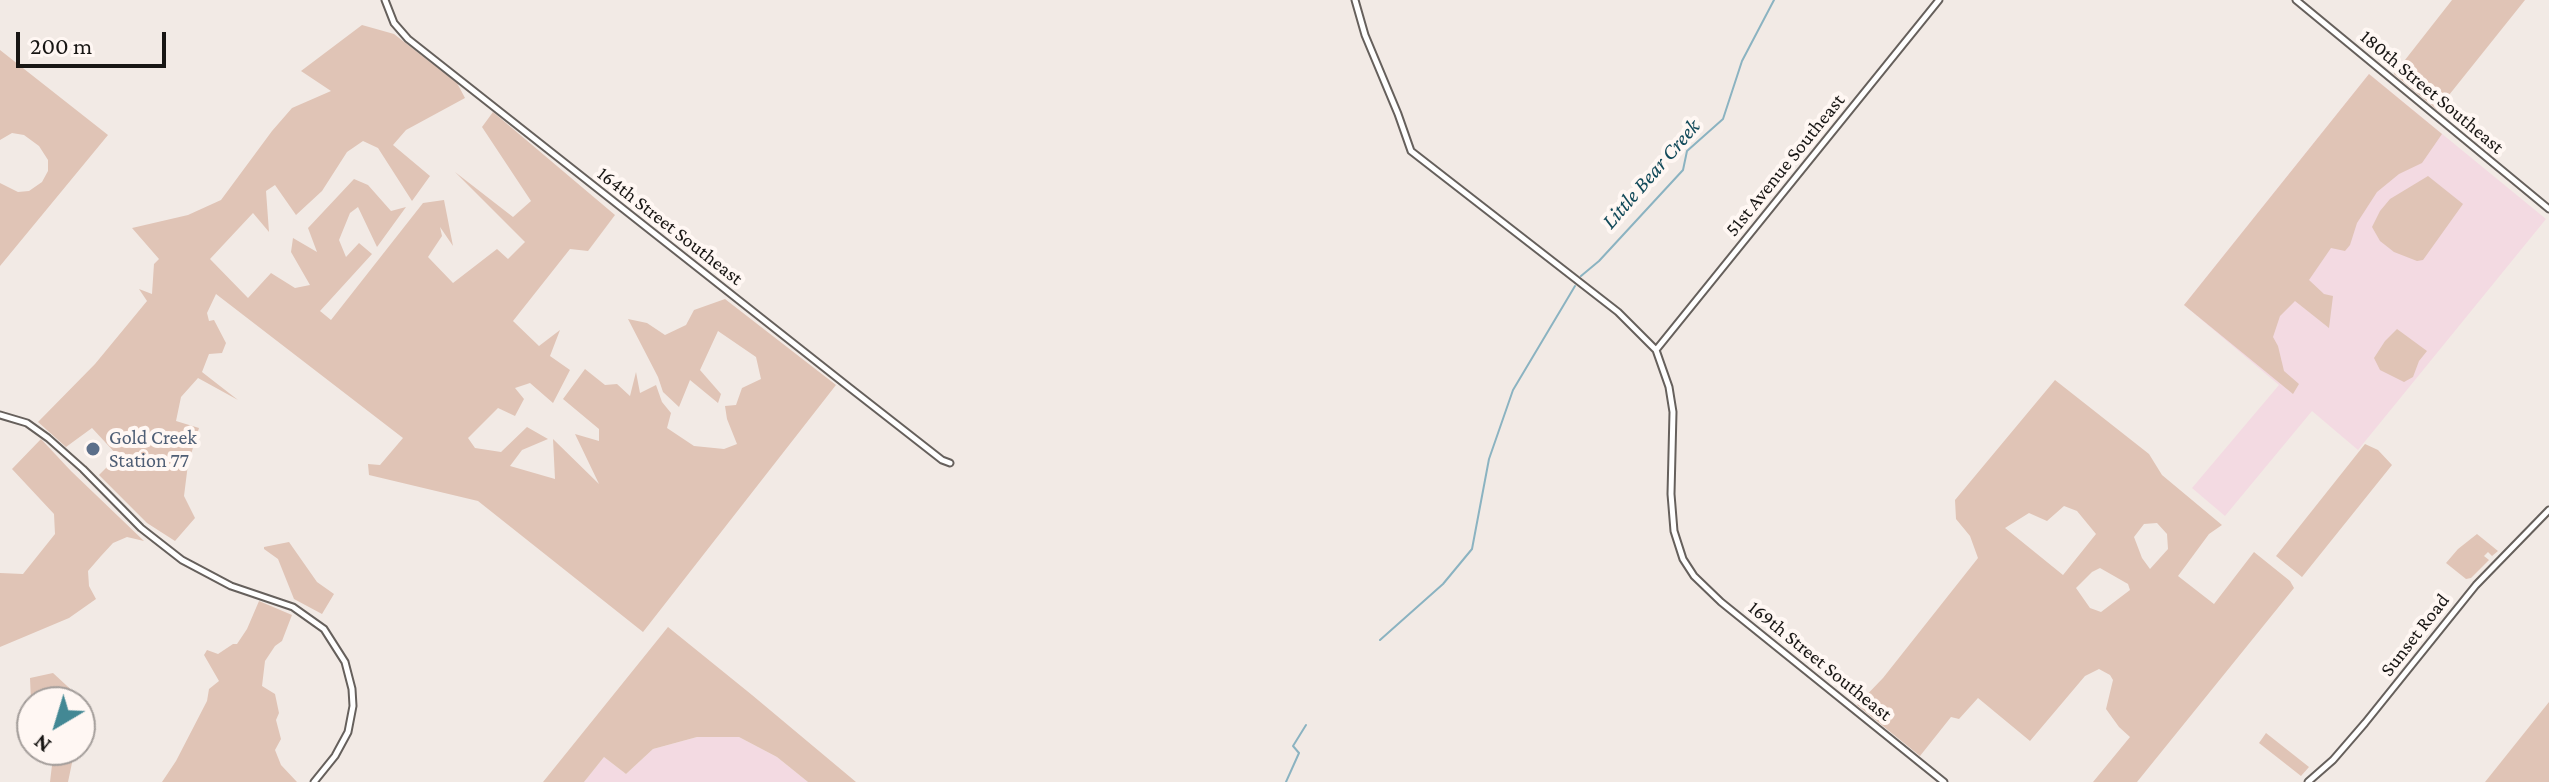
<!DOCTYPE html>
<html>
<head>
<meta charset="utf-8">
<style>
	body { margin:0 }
	#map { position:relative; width:2549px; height:782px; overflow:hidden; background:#f2eae5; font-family:"Crimson Pro",serif }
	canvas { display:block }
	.north { position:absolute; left:16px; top:686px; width:80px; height:80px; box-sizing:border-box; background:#fff7f3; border:2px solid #a39d9a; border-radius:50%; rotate:218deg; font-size:22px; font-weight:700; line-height:32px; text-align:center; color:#181614 }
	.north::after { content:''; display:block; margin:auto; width:28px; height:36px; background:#438894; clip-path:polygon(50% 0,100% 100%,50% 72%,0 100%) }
	.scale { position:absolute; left:16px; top:32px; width:150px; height:36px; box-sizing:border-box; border:4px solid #181614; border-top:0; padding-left:10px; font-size:24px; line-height:28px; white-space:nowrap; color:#181614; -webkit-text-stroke:6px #fff7f3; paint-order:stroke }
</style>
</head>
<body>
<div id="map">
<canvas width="2549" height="782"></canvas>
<div class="north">N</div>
<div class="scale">200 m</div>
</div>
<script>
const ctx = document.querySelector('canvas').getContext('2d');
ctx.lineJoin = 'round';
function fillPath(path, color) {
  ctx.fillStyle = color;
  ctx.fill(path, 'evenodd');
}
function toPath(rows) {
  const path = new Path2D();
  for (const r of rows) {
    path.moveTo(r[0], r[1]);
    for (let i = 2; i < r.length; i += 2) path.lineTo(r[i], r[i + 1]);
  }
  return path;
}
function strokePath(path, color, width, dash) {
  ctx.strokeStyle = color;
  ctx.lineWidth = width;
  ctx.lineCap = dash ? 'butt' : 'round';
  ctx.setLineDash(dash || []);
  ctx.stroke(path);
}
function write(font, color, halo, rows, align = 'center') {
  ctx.font = font + ' "Crimson Pro",serif';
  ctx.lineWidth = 8;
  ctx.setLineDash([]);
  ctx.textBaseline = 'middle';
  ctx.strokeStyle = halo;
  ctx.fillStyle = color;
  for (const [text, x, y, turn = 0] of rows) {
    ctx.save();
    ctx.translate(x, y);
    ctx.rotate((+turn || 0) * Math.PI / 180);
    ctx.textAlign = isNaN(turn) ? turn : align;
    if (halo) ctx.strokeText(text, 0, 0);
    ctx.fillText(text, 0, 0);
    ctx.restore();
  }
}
fillPath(toPath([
	[2369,74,2546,219,2358,450,2312,411,2225,516,2192,488,2279,385,2184,305],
	[697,737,739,737,777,757,808,782,584,782,604,757,626,774,653,749]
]), '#f3dae2');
fillPath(toPath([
	[2452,0,2525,0,2437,110,2394,74],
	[362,25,394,34,457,83,465,98,406,130,393,145,430,176,412,201,378,148,363,141,347,152,322,191,296,215,275,185,266,191,269,232,253,213,210,259,248,298,271,273,295,288,310,285,291,252,293,238,317,252,308,228,354,179,368,185,391,211,406,207,377,247,358,207,350,213,339,240,346,257,359,243,372,254,320,311,331,320,423,203,444,200,453,246,440,227,442,236,428,257,453,283,497,249,508,259,525,242,455,172,513,217,531,201,482,127,493,112,615,215,588,251,570,249,513,321,539,346,560,330,550,356,570,370,553,403,530,383,515,388,524,399,515,416,498,408,468,438,475,448,501,452,527,427,548,439,522,450,510,466,555,479,553,439,599,484,575,434,599,441,599,429,563,399,585,369,605,385,617,384,630,396,636,372,640,393,656,385,662,402,671,413,667,428,694,446,724,449,737,444,727,419,725,406,736,405,742,388,761,379,756,357,718,331,700,370,721,394,718,403,690,380,679,407,663,392,658,377,628,319,647,323,665,335,686,325,694,310,725,299,836,385,643,632,478,501,369,475,368,464,380,465,403,438,216,294,207,313,209,321,214,320,226,343,222,353,209,354,202,372,238,400,198,378,181,397,176,421,199,428,188,464,184,496,195,518,175,541,147,523,99,475,118,456,92,428,66,447,38,422,95,364,147,301,139,289,152,294,154,264,159,259,132,228,188,215,221,200,272,131,292,108,331,91,301,71],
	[0,50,108,135,0,266,0,183,18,192,29,191,42,182,48,171,48,160,39,146,24,135,12,133,0,140],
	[2369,74,2442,134,2422,163,2399,174,2377,192,2357,223,2350,245,2345,251,2331,248,2309,280,2324,294,2333,296,2329,328,2295,301,2280,316,2273,337,2278,346,2284,371,2299,384,2293,394,2184,305],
	[2428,176,2463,204,2423,260,2417,261,2394,252,2380,241,2372,227,2380,211,2390,199],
	[2397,329,2427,351,2419,361,2413,377,2404,382,2380,370,2374,358,2385,341],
	[2055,380,2149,454,2162,475,2222,525,2209,534,2178,576,2214,604,2254,552,2290,581,2294,588,2137,782,2093,782,2130,737,2119,727,2106,709,2113,680,2110,675,2099,669,2085,676,2030,741,1978,698,1959,719,1951,717,1920,756,1857,705,1883,678,1978,558,1970,536,1956,519,1955,500],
	[2064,506,2077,511,2096,534,2063,575,2005,528,2029,513,2047,521],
	[2157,523,2167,534,2168,549,2150,569,2142,558,2134,537,2144,524],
	[2100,568,2128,584,2130,590,2101,612,2090,608,2076,588,2092,572],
	[41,439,71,471,144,541,127,537,113,543,101,556,88,571,89,586,96,599,69,618,0,647,0,573,23,574,55,534,54,514,12,469],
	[2365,444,2378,450,2392,465,2302,577,2276,556],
	[2477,534,2498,551,2492,556,2488,552,2484,556,2489,560,2471,578,2466,579,2446,563,2458,549],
	[289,542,317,582,334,594,322,614,294,599,278,559,264,549,264,547],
	[259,601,292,615,282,641,275,646,265,661,262,686,275,694,279,713,276,720,281,739,275,750,281,765,297,782,162,782,176,761,207,701,209,689,219,681,204,655,207,650,218,654,233,644,237,644,247,629],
	[668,627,752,695,856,782,808,782,777,757,739,737,697,737,653,749,626,774,604,757,584,782,543,782],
	[53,673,79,697,83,712,80,719,80,702,32,702,32,724,30,678],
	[2549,702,2549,782,2485,782],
	[2266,733,2309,767,2301,776,2259,743],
	[49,750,71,750,73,758,68,782,50,782,52,765]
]), '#e0c4b6');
strokePath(toPath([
	[1581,276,1599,261,1683,170,1687,151,1723,119,1742,61,1774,0],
	[1380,640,1443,584,1472,549,1489,459,1513,390,1575,286],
	[1286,782,1299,753,1293,746,1306,725]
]), '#8bb3c1', 2);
const minor = toPath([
	[385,0,394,23,408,39,850,388,942,460,950,463],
	[1355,0,1365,35,1398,114,1411,151,1618,312,1656,350,1669,387,1673,412,1671,494,1674,531,1683,559,1694,576,1721,602,1944,782],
	[2296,0,2549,209],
	[1656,350,1939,0],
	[0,415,27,423,48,438,83,469,141,528,182,560,231,586,293,607,324,629,345,662,352,689,353,706,348,732,335,756,314,782],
	[2308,782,2333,760,2365,723,2476,585,2549,510]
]);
strokePath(minor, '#66605c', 9);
strokePath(minor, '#fff', 5);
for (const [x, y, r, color] of [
	[93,449,8,"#5c6f8a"]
]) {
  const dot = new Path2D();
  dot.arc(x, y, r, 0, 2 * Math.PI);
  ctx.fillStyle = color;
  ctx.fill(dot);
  strokePath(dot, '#fff7f3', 3);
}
write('20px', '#181614', '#fff7f3', [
	["180th Street Southeast",2432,92,40],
	["51st Avenue Southeast",1785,165,-51],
	["164th Street Southeast",670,226,38],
	["Sunset Road",2415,635,-52],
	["169th Street Southeast",1820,661,39]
]);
write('20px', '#4e5e75', '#fff7f3', [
	["Gold Creek",109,438],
	["Station 77",109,461]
], 'left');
write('italic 22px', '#114959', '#fff7f3', [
	["Little Bear Creek",1651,174,-49]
]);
</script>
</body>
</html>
